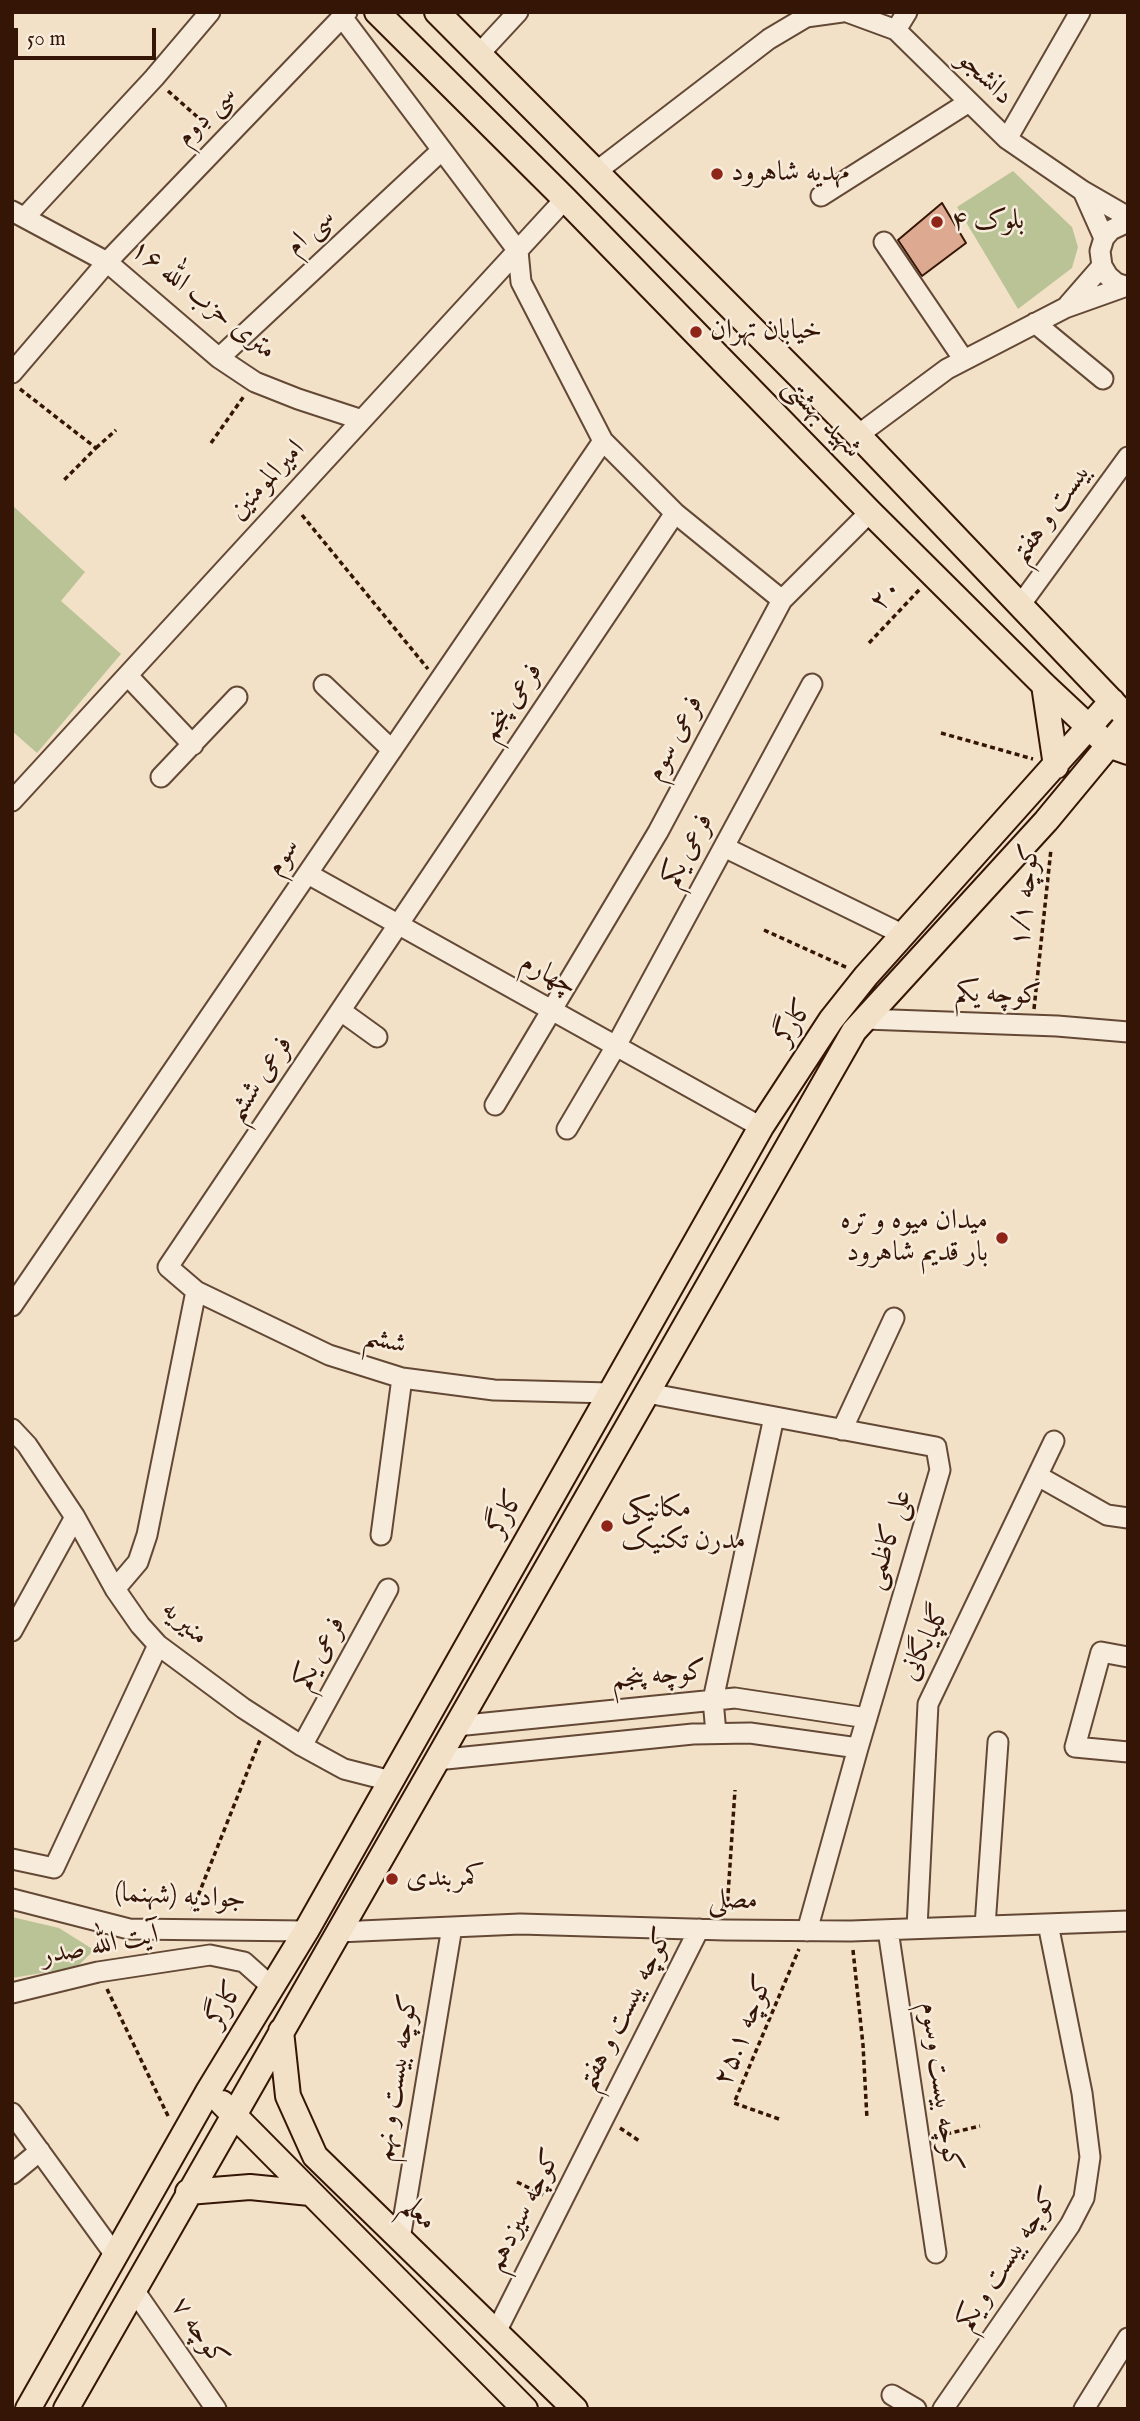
<!DOCTYPE html>
<html>
<head>
<meta charset="utf-8">
<style>
	body { margin:0 }
	#map { position:relative; width:1140px; height:2421px; overflow:hidden; background:#f3e1c7; font-family:"IM FELL English",serif }
	canvas { display:block }
	.frame { position:absolute; inset:0; border:14px solid #351506; pointer-events:none }
	.scale { position:absolute; left:14px; top:28px; width:142px; height:32px; box-sizing:border-box; border:4px solid #351506; border-top:0; padding-left:9px; font-size:21px; line-height:24px; white-space:nowrap; color:#351506; -webkit-text-stroke:5px #f7ecdb; paint-order:stroke }
</style>
</head>
<body>
<div id="map">
<canvas width="1140" height="2421"></canvas>
<div class="frame"></div>
<div class="scale">50 m</div>
</div>
<script>
const ctx = document.querySelector('canvas').getContext('2d');
ctx.lineJoin = 'round';
function fillPath(path, color) {
  ctx.fillStyle = color;
  ctx.fill(path, 'evenodd');
}
function toPath(rows) {
  const path = new Path2D();
  for (const r of rows) {
    path.moveTo(r[0], r[1]);
    for (let i = 2; i < r.length; i += 2) path.lineTo(r[i], r[i + 1]);
  }
  return path;
}
function strokePath(path, color, width, dash) {
  ctx.strokeStyle = color;
  ctx.lineWidth = width;
  ctx.lineCap = dash ? 'butt' : 'round';
  ctx.setLineDash(dash || []);
  ctx.stroke(path);
}
function write(font, color, halo, rows, align = 'center') {
  ctx.font = font + ' "IM FELL English",Amiri,serif';
  ctx.lineWidth = 5;
  ctx.setLineDash([]);
  ctx.textBaseline = 'middle';
  ctx.strokeStyle = halo;
  ctx.fillStyle = color;
  for (const [text, x, y, turn = 0] of rows) {
    ctx.save();
    ctx.translate(x, y);
    ctx.rotate((+turn || 0) * Math.PI / 180);
    ctx.textAlign = isNaN(turn) ? turn : align;
    if (halo) ctx.strokeText(text, 0, 0);
    ctx.fillText(text, 0, 0);
    ctx.restore();
  }
}
fillPath(toPath([
	[1013,171,1072,227,1078,247,1072,268,1018,309,957,207],
	[12,505,85,572,61,601,121,654,37,753,12,731],
	[12,1917,59,1928,94,1950,77,1967,12,1978]
]), '#bac396');
const building = toPath([
	[942,203,966,243,922,276,898,240,942,203]
]);
fillPath(building, '#ddaa91');
strokePath(building, '#351506', 2);
const minor = toPath([
	[847,12,896,30,1007,139,1083,191,1128,217],
	[342,17,518,251,521,282,603,441,675,513,782,600],
	[896,30,907,12],
	[479,54,518,12],
	[1007,139,1080,12],
	[597,171,769,39,806,17,842,12],
	[1083,191,1104,238],
	[821,196,969,102],
	[12,211,107,262,219,358,255,382,298,399,362,420],
	[25,217,154,78,210,12],
	[1128,222,1111,230,1104,238,1100,251,1102,266,1108,276,1116,283,1128,287],
	[884,242,964,360],
	[1068,305,1102,266],
	[1035,323,1103,379],
	[219,358,442,150],
	[12,373,107,262,347,12],
	[858,435,947,369,1065,308,1124,287],
	[1021,604,1128,457],
	[128,676,193,745],
	[324,685,392,750],
	[161,777,237,697],
	[12,801,565,199],
	[724,847,904,935],
	[308,874,761,1127],
	[341,1011,377,1037],
	[865,1019,1057,1026,1128,1032],
	[495,1105,658,832,782,600,870,512],
	[567,1129,616,1046,812,684],
	[12,1306,603,441],
	[610,1393,494,1390,402,1378,329,1355,196,1291,168,1267,675,513],
	[647,1393,936,1447,940,1470,858,1748,807,1931],
	[12,1429,27,1445,75,1517,115,1589,140,1625,158,1645,243,1708,302,1746,344,1769,391,1781],
	[842,1430,894,1318],
	[1038,1476,1107,1515,1128,1518],
	[381,1535,402,1378],
	[115,1589,138,1562,147,1535,196,1291],
	[12,1631,75,1517],
	[1128,1657,1101,1652,1075,1747,1128,1752],
	[456,1726,735,1698,867,1718],
	[716,1733,713,1700,774,1417],
	[302,1746,388,1589],
	[436,1760,693,1734,750,1733,858,1748],
	[12,1859,54,1868,158,1645],
	[12,1899,129,1929,306,1931],
	[985,1926,998,1742],
	[917,1928,928,1704,1054,1441],
	[888,1930,936,2253],
	[338,1932,520,1924,725,1930,851,1931,1128,1921],
	[12,1993,98,1972,210,1955,244,1962,272,1987],
	[12,2113,115,2255],
	[12,2174,40,2151],
	[400,2239,452,1927],
	[134,2290,216,2409],
	[496,2332,699,1929],
	[892,2395,916,2409],
	[943,2409,1070,2225,1084,2198,1090,2157,1082,2093,1048,1924],
	[1084,2409,1128,2338]
]);
const major = toPath([
	[377,12,565,199,870,512,1044,685,1108,745,1128,752],
	[437,12,858,435,1122,712],
	[1044,685,1056,766],
	[281,2031,288,2096,315,2156,575,2409],
	[222,2103,525,2409],
	[188,2192,250,2187,310,2193],
	[28,2409,209,2090,306,1931,761,1127,831,1020,866,976,1112,701],
	[66,2409,854,1031,1046,821,1128,722]
]);
strokePath(minor, '#644836', 23);
strokePath(major, '#351506', 28);
strokePath(toPath([
	[168,91,210,128],
	[20,389,96,448,63,481],
	[211,443,244,396],
	[96,448,116,430],
	[302,515,428,669],
	[869,643,920,589],
	[941,733,1033,759],
	[764,930,848,968],
	[1034,1009,1051,849],
	[727,1910,735,1790],
	[192,1911,260,1740],
	[853,1950,863,2045,867,2119],
	[107,1989,169,2118],
	[779,2119,734,2103,799,1949],
	[620,2128,641,2142],
	[938,2136,980,2126],
	[517,2182,543,2195]
]), '#351506', 3.5, [5, 3.5]);
strokePath(minor, '#f7ecdb', 19);
strokePath(major, '#f3e1c7', 24);
for (const [x, y, r, color] of [
	[717,174,7,"#8f2418"],
	[937,222,7,"#8f2418"],
	[696,332,7,"#8f2418"],
	[1002,1238,7,"#8f2418"],
	[607,1526,7,"#8f2418"],
	[392,1879,7,"#8f2418"]
]) {
  const dot = new Path2D();
  dot.arc(x, y, r, 0, 2 * Math.PI);
  ctx.fillStyle = color;
  ctx.fill(dot);
  strokePath(dot, '#f7ecdb', 2.5);
}
write('28px', '#351506', '#f7ecdb', [
	["دانشجو",984,79,44],
	["سی دوم",207,117,-46],
	["سی ام",311,233,-43],
	["۱۶ متری حزب الله",202,301,38],
	["شهید بهشتی",821,419,46],
	["امیرالمومنین",268,481,-47],
	["بیست و هفتم",1052,514,-54],
	["۲۰",887,596,-46],
	["فرعی پنجم",513,703,-56],
	["فرعی سوم",676,739,-62],
	["فرعی یکم",689,851,-62],
	["سوم",284,858,-56],
	["کوچه ۱/۱",1027,895,-84],
	["چهارم",548,976,29],
	["کوچه یکم",998,996,2],
	["کارگر",795,1023,-56],
	["فرعی ششم",261,1080,-56],
	["ششم",385,1342,16],
	["کارگر",507,1514,-61],
	["علی کاظمی",890,1540,-73],
	["منیریه",184,1624,42],
	["گلپایگانی",927,1643,-64],
	["فرعی یکم",321,1654,-61],
	["کوچه پنجم",659,1677,-6],
	["جوادیه (شهنما)",180,1898,3],
	["مصلی",733,1902,1],
	["آیت الله صدر",100,1947,-11],
	["کارگر",226,2005,-59],
	["کوچه بیست و هفتم",627,2010,-63],
	["کوچه ۲۵.۱",745,2031,-68],
	["کوچه بیست و نهم",398,2078,-81],
	["کوچه بیست وسوم",939,2087,82],
	["کوچه سیزدهم",525,2211,-63],
	["معلم",418,2215,44],
	["کوچه بیست و یکم",1009,2260,-57],
	["کوچه ۷",198,2333,55]
]);
write('28px', '#351506', '#f7ecdb', [
	["مهدیه شاهرود",731,174],
	["بلوک ۴",951,222],
	["خیابان تهران",710,332],
	["میدان میوه و تره",988,1222,"right"],
	["بار قدیم شاهرود",988,1254,"right"],
	["مکانیکی",621,1510],
	["مدرن تکنیک",621,1542],
	["کمربندی",406,1879]
], 'left');
</script>
</body>
</html>
